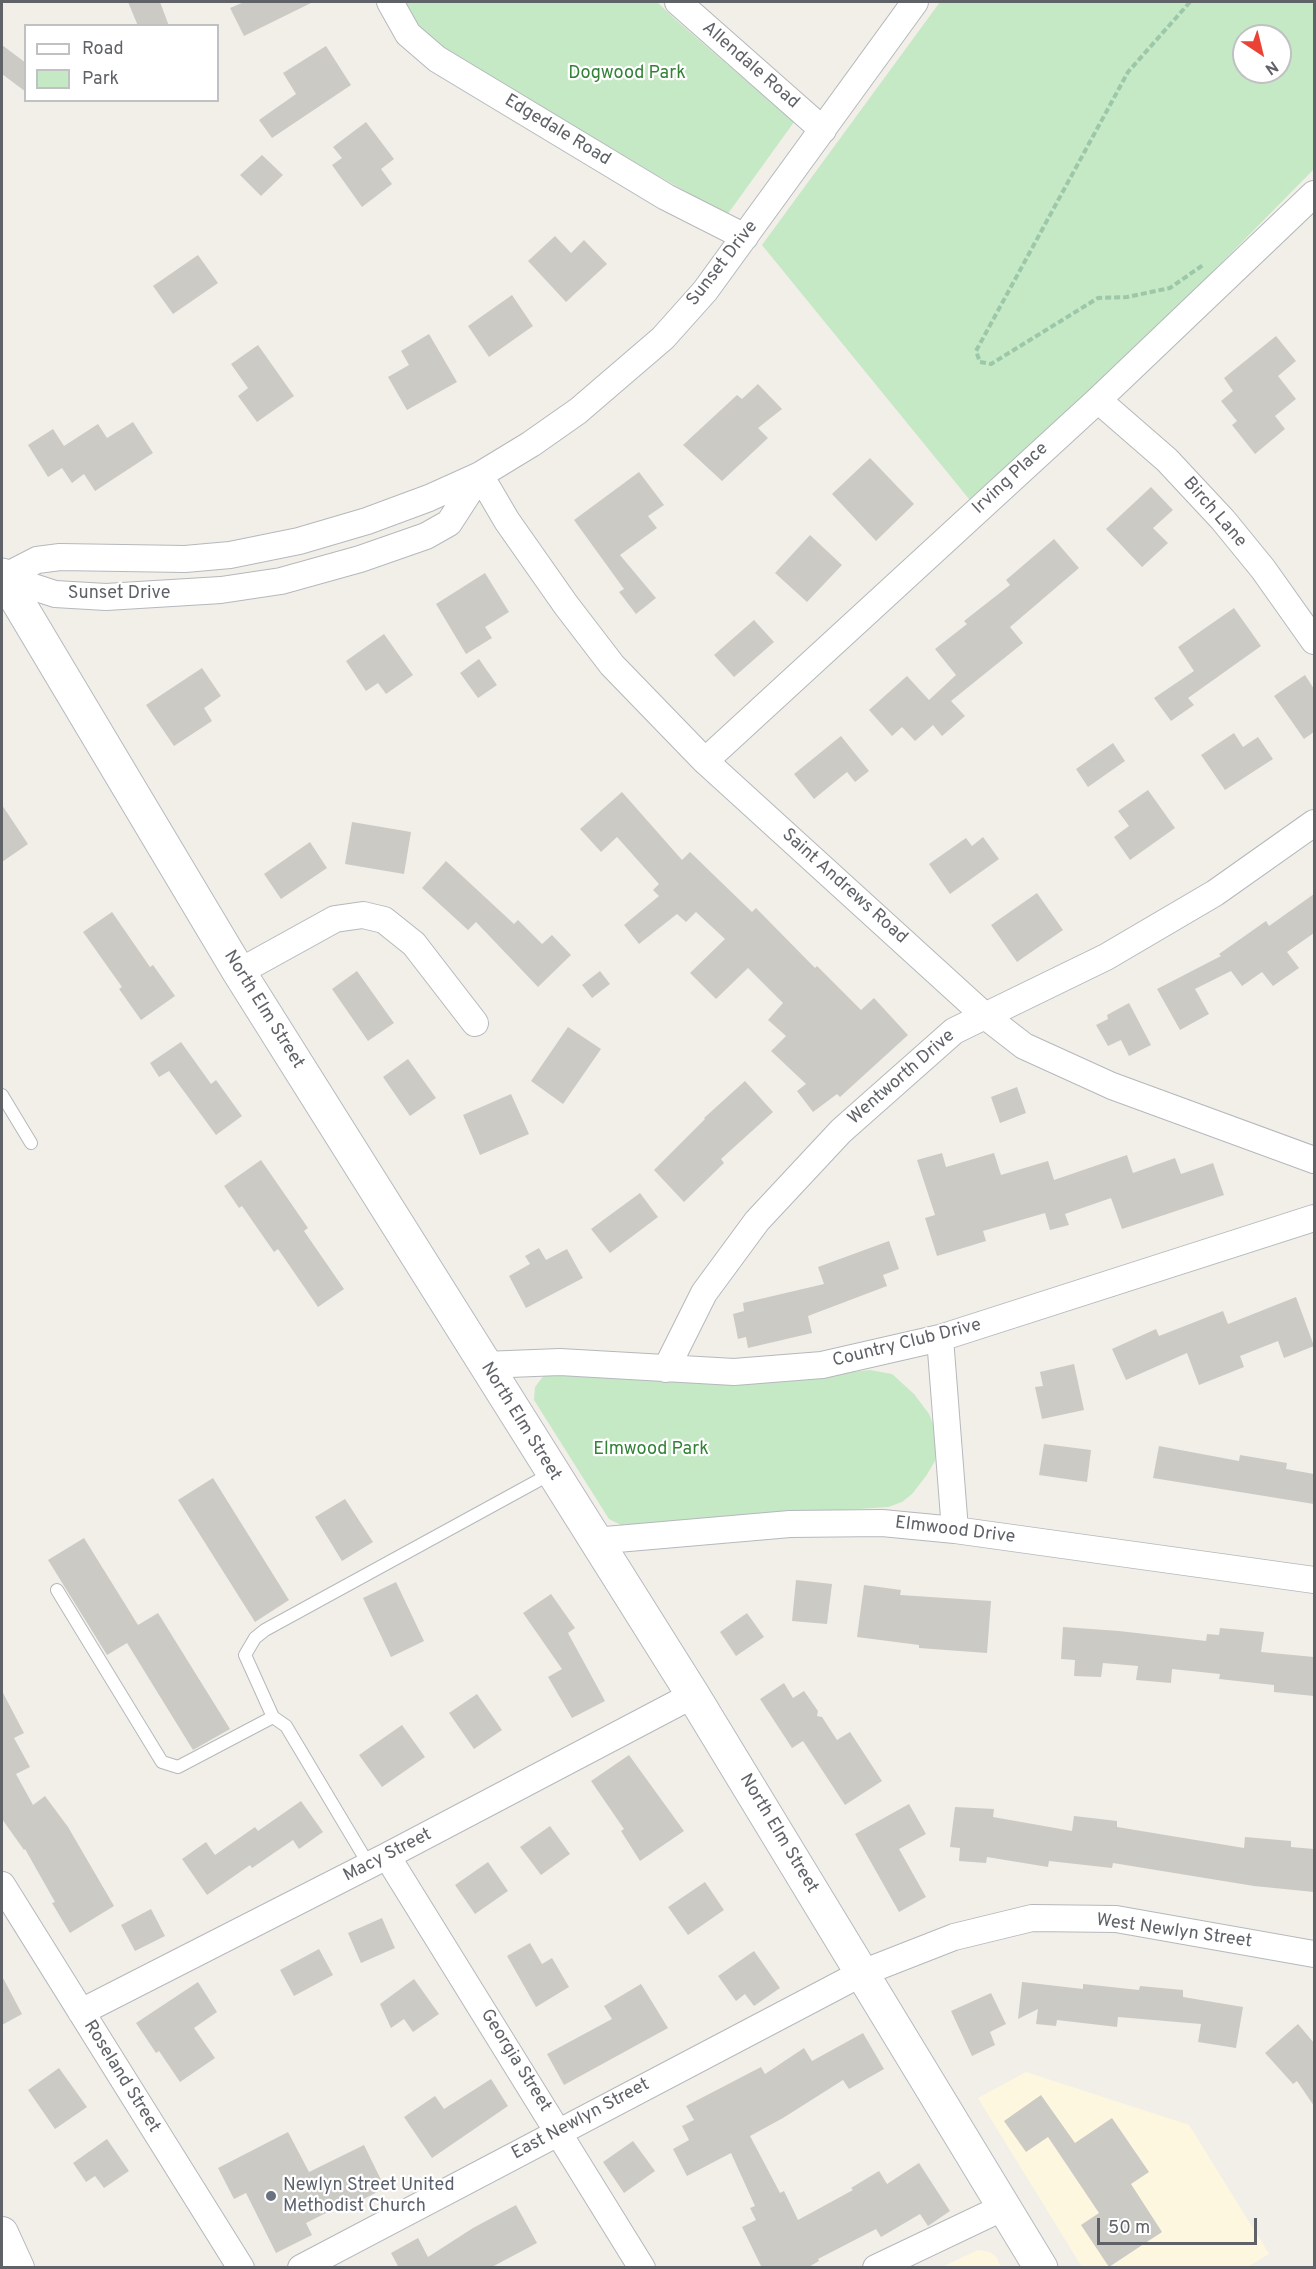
<!DOCTYPE html>
<html>
<head>
<meta charset="utf-8">
<style>
	body { margin:0 }
	#map { position:relative; width:1316px; height:2269px; overflow:hidden; background:#f1efe8; font-family:Overpass,sans-serif }
	canvas { display:block }
	.frame { position:absolute; inset:0; border:3px solid #5f6368; pointer-events:none }
	.legend { position:absolute; left:24px; top:24px; width:195px; height:78px; box-sizing:border-box; background:#fff; border:2px solid #bfc1c3; margin:0; padding:8px 10px; list-style:none; font-size:18px; color:#5f6368 }
	.legend li { display:flex; align-items:center; gap:12px; height:30px }
	.legend b { width:30px; border:2px solid #bfc1c3 }
	.north { position:absolute; left:1232px; top:24px; width:60px; height:60px; box-sizing:border-box; background:#fff; border:2px solid #bfc1c3; border-radius:50%; rotate:145deg; font-size:16px; font-weight:700; line-height:24px; text-align:center; color:#5f6368 }
	.north::after { content:''; display:block; margin:auto; width:21px; height:27px; background:#ea4335; clip-path:polygon(50% 0,100% 100%,50% 72%,0 100%) }
	.scale { position:absolute; left:1097px; top:2218px; width:160px; height:27px; box-sizing:border-box; border:3px solid #5f6368; border-top:0; padding-left:8px; font-size:18px; line-height:21px; white-space:nowrap; color:#5f6368; -webkit-text-stroke:4px #fff; paint-order:stroke }
</style>
</head>
<body>
<div id="map">
<canvas width="1316" height="2269"></canvas>
<div class="frame"></div>
<ul class="legend">
<li><b style="height:8px;background:#fff"></b>Road</li>
<li><b style="height:16px;background:#c5e8c5"></b>Park</li>
</ul>
<div class="north">N</div>
<div class="scale">50 m</div>
</div>
<script>
const ctx = document.querySelector('canvas').getContext('2d');
ctx.lineJoin = 'round';
function fillPath(path, color) {
  ctx.fillStyle = color;
  ctx.fill(path, 'evenodd');
}
function toPath(rows) {
  const path = new Path2D();
  for (const r of rows) {
    path.moveTo(r[0], r[1]);
    for (let i = 2; i < r.length; i += 2) path.lineTo(r[i], r[i + 1]);
  }
  return path;
}
function strokePath(path, color, width, dash) {
  ctx.strokeStyle = color;
  ctx.lineWidth = width;
  ctx.lineCap = dash ? 'butt' : 'round';
  ctx.setLineDash(dash || []);
  ctx.stroke(path);
}
function write(font, color, halo, rows, align = 'center') {
  ctx.font = font + ' Overpass,sans-serif';
  ctx.lineWidth = 4.5;
  ctx.setLineDash([]);
  ctx.textBaseline = 'middle';
  ctx.strokeStyle = halo;
  ctx.fillStyle = color;
  for (const [text, x, y, turn = 0] of rows) {
    ctx.save();
    ctx.translate(x, y);
    ctx.rotate((+turn || 0) * Math.PI / 180);
    ctx.textAlign = isNaN(turn) ? turn : align;
    if (halo) ctx.strokeText(text, 0, 0);
    ctx.fillText(text, 0, 0);
    ctx.restore();
  }
}
fillPath(toPath([
	[1026,2072,1189,2125,1269,2254,1247,2267,1082,2267,978,2098],
	[978,2250,990,2252,997,2258,1001,2267,942,2267]
]), '#fef7e0');
fillPath(toPath([
	[402,2,657,2,676,20,794,122,727,215,655,174,429,41,414,21],
	[940,2,1314,2,1314,169,978,510,762,245],
	[1244,36,1280,36,1280,72,1244,72],
	[870,1370,892,1374,914,1394,929,1414,939,1438,935,1461,926,1476,912,1494,902,1502,888,1507,621,1525,609,1519,534,1400,535,1387,544,1375,558,1371,741,1385]
]), '#c5e8c5');
fillPath(toPath([
	[128,2,160,2,169,26,138,26],
	[244,2,313,2,244,36,230,8],
	[2,45,26,63,26,92,2,74],
	[326,46,351,85,272,138,259,120,296,94,283,73],
	[366,122,394,159,381,169,392,184,362,207,332,165,342,158,333,147],
	[262,155,283,175,261,196,240,175],
	[555,236,571,253,584,240,607,264,566,302,528,261],
	[198,255,218,283,173,314,153,286],
	[512,295,533,326,489,357,468,326],
	[429,334,457,382,407,410,388,377,409,365,401,351],
	[1276,336,1296,361,1278,376,1296,399,1275,416,1285,429,1255,454,1232,425,1237,421,1221,401,1233,391,1224,378],
	[258,345,294,396,257,422,238,396,248,388,231,364],
	[758,384,782,409,758,428,768,438,722,481,683,445,737,395,742,399],
	[133,422,153,453,95,491,84,474,72,483,62,468,48,477,28,445,53,429,64,446,98,424,107,438],
	[870,458,914,504,876,541,832,494],
	[639,472,664,505,648,516,657,528,620,555,656,598,636,614,619,592,624,589,574,520],
	[1151,487,1173,510,1153,528,1168,543,1142,567,1106,529],
	[810,535,842,565,807,602,775,573],
	[1054,539,1079,568,1010,627,1023,643,951,701,965,716,942,736,933,725,915,741,902,727,892,736,869,710,907,676,929,700,956,675,935,649,967,624,964,621,1010,585,1006,580],
	[485,573,509,612,485,627,492,638,466,654,436,604],
	[1234,608,1261,646,1188,698,1194,705,1171,721,1154,698,1194,671,1178,647],
	[754,620,774,642,734,677,714,655],
	[384,634,413,675,386,694,378,683,366,691,346,661],
	[479,659,497,685,478,698,460,673],
	[202,668,221,696,204,708,212,721,174,746,146,705],
	[1305,675,1314,689,1314,732,1304,739,1274,696],
	[1234,733,1243,747,1258,737,1273,759,1225,790,1201,755],
	[841,736,869,771,855,782,847,772,814,799,794,774],
	[1113,743,1125,761,1088,787,1076,769],
	[1148,790,1175,828,1130,860,1114,837,1129,826,1118,811],
	[622,792,682,860,690,852,752,912,756,908,815,968,817,966,861,1010,874,998,908,1035,840,1097,837,1094,813,1112,797,1091,806,1084,771,1051,786,1036,768,1020,783,1003,748,968,716,999,690,973,725,939,696,912,686,922,677,914,639,944,624,925,659,896,653,890,659,884,617,837,601,852,580,829],
	[2,805,28,844,2,862],
	[352,822,411,832,404,874,345,864],
	[983,837,999,859,950,894,929,864,966,838,972,846],
	[310,842,327,868,281,899,264,874],
	[446,861,514,924,518,920,542,944,552,935,571,955,538,987,476,922,468,930,422,888],
	[1037,893,1063,930,1017,962,991,925],
	[1314,894,1314,933,1287,952,1299,968,1273,986,1262,972,1242,986,1231,971,1195,989,1209,1014,1180,1030,1157,989,1221,956,1219,954,1266,921,1269,926],
	[112,912,150,967,153,965,175,996,141,1020,119,989,122,987,83,932],
	[357,971,394,1023,368,1041,332,989],
	[600,971,610,984,592,998,582,985],
	[1129,1003,1151,1045,1129,1056,1121,1040,1108,1046,1096,1025,1108,1019,1107,1015],
	[568,1027,601,1049,563,1104,531,1081],
	[181,1042,211,1084,216,1080,242,1116,216,1135,169,1071,159,1077,150,1063],
	[408,1059,436,1098,410,1116,383,1077],
	[745,1081,773,1112,721,1159,724,1163,684,1202,654,1170,705,1119,704,1118],
	[1017,1087,1026,1113,1000,1123,991,1097],
	[511,1094,529,1134,480,1155,463,1115],
	[942,1153,946,1167,994,1153,1001,1175,1048,1161,1054,1180,1127,1155,1133,1173,1175,1158,1181,1174,1213,1163,1224,1195,1122,1229,1111,1198,1065,1214,1069,1225,1050,1230,1045,1213,983,1231,986,1241,937,1256,925,1218,935,1215,917,1160],
	[261,1160,308,1228,304,1231,344,1289,318,1307,278,1249,274,1252,242,1206,239,1208,224,1186],
	[640,1193,658,1217,610,1253,591,1229],
	[889,1241,899,1269,883,1275,887,1286,808,1316,812,1333,748,1348,746,1337,738,1339,733,1314,744,1311,743,1303,824,1284,818,1267],
	[539,1248,546,1260,567,1249,583,1278,526,1308,509,1276,530,1264,525,1256],
	[1296,1297,1314,1346,1284,1358,1278,1341,1240,1356,1244,1367,1199,1385,1187,1353,1126,1380,1112,1349,1156,1329,1159,1336,1223,1311,1228,1324],
	[1074,1364,1084,1410,1042,1419,1035,1387,1043,1386,1040,1372],
	[1044,1444,1091,1450,1087,1482,1039,1475],
	[1159,1446,1239,1461,1240,1455,1287,1463,1286,1469,1314,1474,1314,1504,1153,1478],
	[213,1478,289,1600,255,1622,178,1500],
	[345,1499,373,1542,342,1561,315,1517],
	[84,1538,138,1625,158,1613,230,1729,193,1750,127,1643,107,1655,48,1560],
	[796,1580,832,1584,827,1624,792,1621],
	[396,1582,424,1641,391,1657,363,1598],
	[864,1585,901,1590,900,1595,991,1601,987,1653,919,1648,919,1645,857,1637],
	[551,1594,575,1628,568,1633,605,1701,572,1718,548,1677,562,1669,523,1613],
	[747,1613,764,1637,736,1656,720,1632],
	[1063,1627,1119,1631,1206,1641,1207,1634,1219,1635,1220,1628,1264,1632,1261,1652,1314,1657,1314,1696,1274,1692,1274,1685,1219,1679,1220,1674,1172,1669,1171,1683,1136,1680,1138,1666,1103,1663,1101,1677,1074,1676,1075,1660,1061,1659],
	[784,1683,793,1698,804,1691,818,1711,817,1716,822,1717,837,1740,850,1732,882,1781,845,1805,803,1741,792,1748,760,1699],
	[2,1691,24,1733,14,1738,30,1767,16,1774,33,1805,45,1796,68,1827,114,1906,70,1933,52,1903,55,1902,25,1849,24,1850,2,1819],
	[477,1694,502,1730,474,1749,449,1713],
	[402,1725,425,1757,382,1787,359,1755],
	[629,1755,684,1831,640,1861,621,1831,624,1829,591,1781],
	[301,1801,323,1832,299,1849,293,1840,252,1868,250,1865,207,1895,182,1859,206,1842,215,1855,255,1827,258,1831],
	[909,1804,926,1834,899,1849,926,1897,899,1912,855,1834],
	[955,1807,994,1809,993,1817,1072,1831,1074,1816,1117,1821,1117,1827,1244,1848,1245,1837,1291,1841,1291,1847,1314,1849,1314,1892,1254,1886,1113,1863,1112,1868,1049,1861,1048,1867,987,1857,986,1863,959,1861,960,1848,950,1847],
	[550,1826,570,1854,541,1875,520,1847],
	[488,1862,508,1891,475,1914,455,1885],
	[705,1882,724,1910,688,1935,668,1907],
	[151,1909,165,1936,135,1951,121,1925],
	[382,1918,395,1948,361,1963,348,1933],
	[530,1943,542,1964,552,1958,569,1987,536,2007,507,1956],
	[319,1949,333,1975,294,1996,280,1970],
	[754,1951,780,1988,754,2006,745,1994,736,2001,718,1976],
	[2,1976,22,2014,2,2025],
	[414,1979,439,2014,413,2032,404,2019,391,2028,380,2004],
	[198,1982,217,2012,194,2028,215,2058,180,2082,159,2051,156,2053,136,2023],
	[1022,1982,1083,1989,1083,1984,1139,1990,1140,1986,1183,1990,1183,1997,1243,2007,1236,2048,1198,2042,1201,2024,1118,2017,1117,2027,1057,2020,1056,2026,1036,2024,1038,2009,1018,2019],
	[641,1984,668,2028,564,2085,547,2054,612,2019,604,2006],
	[991,1993,1006,2024,990,2032,995,2045,972,2056,951,2011],
	[1298,2024,1314,2043,1314,2106,1297,2081,1293,2084,1265,2053],
	[863,2033,884,2069,849,2089,843,2080,783,2118,750,2136,780,2193,784,2191,798,2220,853,2190,851,2188,879,2171,887,2184,919,2163,950,2211,928,2226,920,2214,881,2237,876,2229,818,2259,819,2261,807,2268,762,2268,742,2227,756,2220,750,2208,755,2206,731,2153,687,2176,673,2149,689,2140,682,2126,694,2120,686,2106,761,2067,765,2074,804,2048,812,2061],
	[59,2068,87,2107,55,2129,28,2090],
	[491,2079,508,2106,432,2158,404,2117,435,2096,444,2109],
	[1041,2095,1075,2143,1112,2118,1149,2172,1131,2184,1162,2232,1109,2267,1081,2225,1099,2213,1048,2137,1026,2152,1004,2121],
	[288,2132,309,2172,364,2145,385,2188,354,2204,352,2200,306,2223,312,2235,276,2253,246,2193,234,2199,218,2168],
	[107,2139,129,2171,104,2188,95,2176,86,2182,73,2163],
	[633,2141,655,2171,624,2193,603,2162],
	[516,2205,537,2243,490,2268,399,2268,391,2253,418,2238,428,2257,473,2228]
]), '#cccac5');
const service = toPath([
	[2,1095,31,1143],
	[57,1590,162,1762,178,1767,273,1717,286,1726,369,1865],
	[273,1717,245,1655,255,1638,265,1630,552,1473]
]);
const minor = toPath([
	[390,2,408,34,437,59,666,197,745,237],
	[678,2,823,130],
	[1098,400,1167,460,1223,520,1263,569,1314,641],
	[480,475,507,521,566,605,612,665,705,761,984,1015,1024,1046,1112,1086,1314,1160],
	[3,577,55,594,106,597,221,590,281,581,360,559,426,536,449,523,480,475],
	[2,578,37,560,60,557,185,559,230,555,299,541,367,521,429,498,480,475,531,444,578,411,663,338,705,291,915,2],
	[705,761,1098,400,1314,194],
	[239,972,335,919,363,915,384,920,414,944,475,1023],
	[940,1338,955,1530],
	[484,1365,560,1362,734,1372,822,1365,940,1338,1314,1218],
	[666,1369,704,1293,757,1221,841,1131,954,1031,1106,957,1215,893,1314,823],
	[594,1541,790,1524,882,1523,955,1530,1314,1580],
	[387,1856,642,2268],
	[2,1885,241,2268],
	[81,2012,387,1856,693,1695],
	[301,2268,862,1973,954,1937,1032,1918,1116,1919,1314,1954],
	[876,2268,1004,2207]
]);
const tertiary = toPath([
	[2,2233,18,2268]
]);
const secondary = toPath([
	[2,575,239,972,693,1695,1041,2268]
]);
strokePath(service, '#b5b8bc', 14);
strokePath(minor, '#b5b8bc', 28);
strokePath(tertiary, '#b5b8bc', 34);
strokePath(secondary, '#b6babf', 35);
strokePath(toPath([
	[1190,2,1128,72,976,351,980,362,991,364,1098,298,1127,297,1170,288,1203,265]
]), '#9cc7a9', 4, [6, 3]);
strokePath(service, '#fff', 12);
strokePath(minor, '#fff', 26);
strokePath(tertiary, '#fff', 32);
strokePath(secondary, '#fff', 33);
for (const [x, y, r, color] of [
	[271,2196,6,"#6b7280"]
]) {
  const dot = new Path2D();
  dot.arc(x, y, r, 0, 2 * Math.PI);
  ctx.fillStyle = color;
  ctx.fill(dot);
  strokePath(dot, '#fff', 2);
}
write('18px', '#5f6368', '#fff', [
	["Allendale Road",750,66,41],
	["Edgedale Road",557,131,31],
	["Sunset Drive",723,264,-52],
	["Irving Place",1011,479,-43],
	["Birch Lane",1214,513,49],
	["Sunset Drive",119,594],
	["Saint Andrews Road",844,887,42],
	["North Elm Street",263,1010,58],
	["Wentworth Drive",902,1078,-41],
	["Country Club Drive",907,1344,-14],
	["North Elm Street",520,1422,58],
	["Elmwood Drive",955,1531,7],
	["North Elm Street",778,1834,59],
	["Macy Street",388,1856,-27],
	["West Newlyn Street",1174,1932,8],
	["Georgia Street",515,2061,58],
	["Roseland Street",121,2077,58],
	["East Newlyn Street",581,2120,-28]
]);
write('18px', '#348238', '#fff', [
	["Dogwood Park",627,74],
	["Elmwood Park",651,1450]
]);
write('18px', '#5b616d', '#fff', [
	["Newlyn Street United",283,2186],
	["Methodist Church",283,2207]
], 'left');
</script>
</body>
</html>
